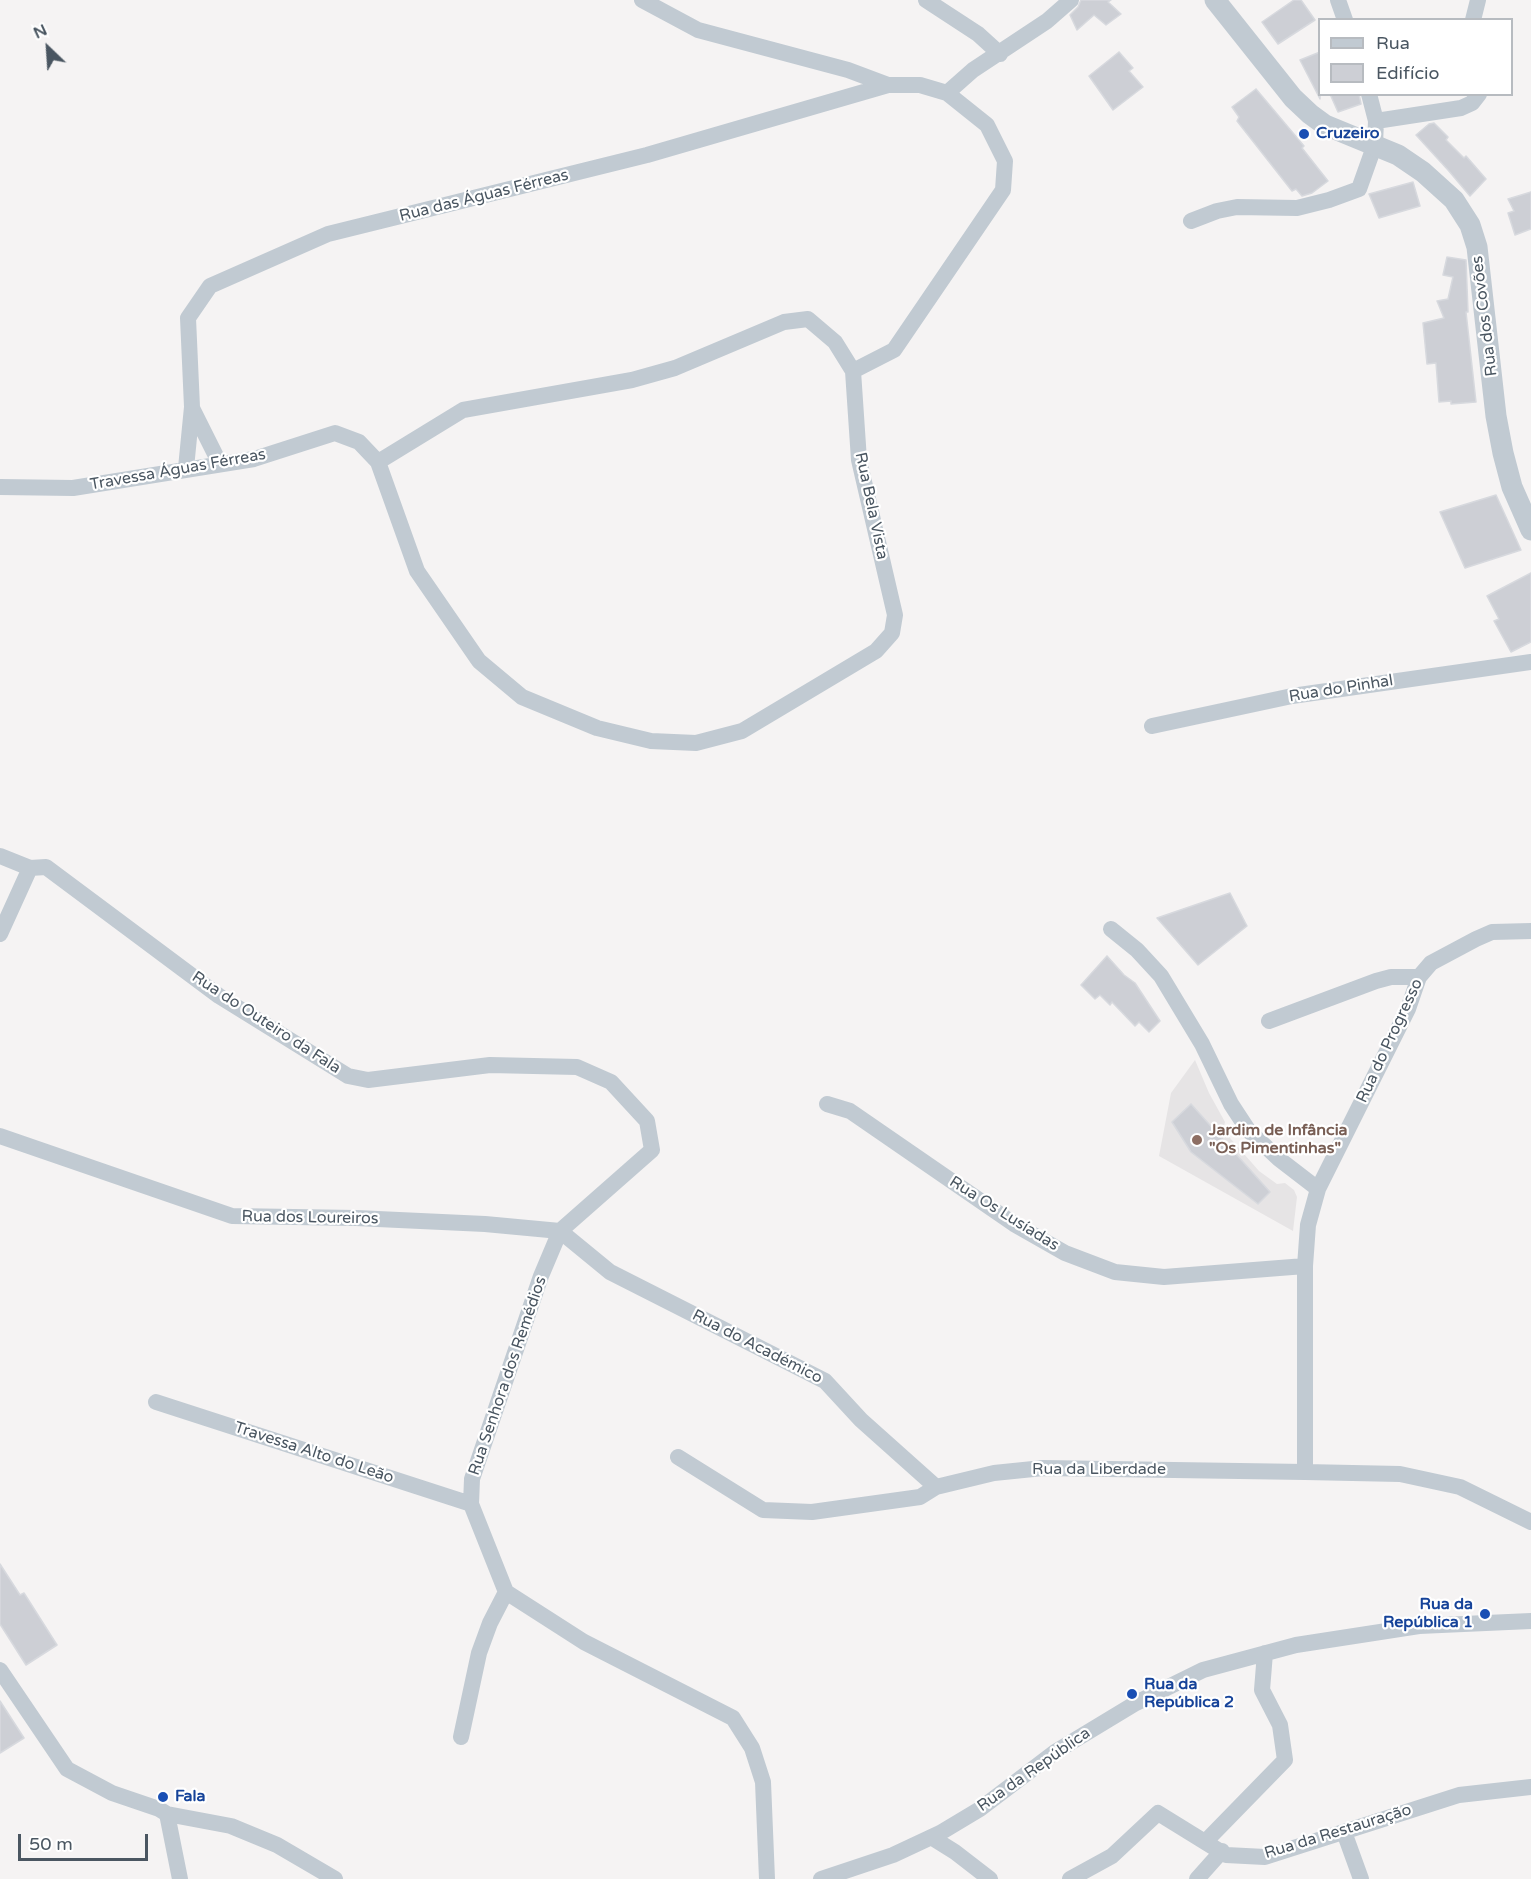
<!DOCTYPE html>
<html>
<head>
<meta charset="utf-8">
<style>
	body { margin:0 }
	#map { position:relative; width:1531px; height:1879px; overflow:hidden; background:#f5f3f3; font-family:"Varela Round",sans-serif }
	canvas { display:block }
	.legend { position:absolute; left:1318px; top:18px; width:195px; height:78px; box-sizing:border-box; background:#fff; border:2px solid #b7bbc0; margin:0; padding:8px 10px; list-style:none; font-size:18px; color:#4a5661 }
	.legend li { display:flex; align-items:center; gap:12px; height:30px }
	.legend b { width:30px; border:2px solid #b7bbc0 }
	.north { position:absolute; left:18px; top:18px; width:60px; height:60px; -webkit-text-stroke:4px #fff; paint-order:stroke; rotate:335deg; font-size:16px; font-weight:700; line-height:24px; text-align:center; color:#4a5661 }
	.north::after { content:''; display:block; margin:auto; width:21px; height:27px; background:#4a5661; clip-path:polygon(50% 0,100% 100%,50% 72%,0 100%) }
	.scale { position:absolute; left:18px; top:1834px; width:130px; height:27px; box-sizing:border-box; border:3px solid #4a5661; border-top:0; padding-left:8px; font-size:18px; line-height:21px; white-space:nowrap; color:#4a5661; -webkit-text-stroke:4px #fff; paint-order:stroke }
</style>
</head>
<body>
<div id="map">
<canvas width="1531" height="1879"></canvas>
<ul class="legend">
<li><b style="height:8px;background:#c1cad2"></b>Rua</li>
<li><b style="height:16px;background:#cdcfd5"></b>Edifício</li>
</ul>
<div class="north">N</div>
<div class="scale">50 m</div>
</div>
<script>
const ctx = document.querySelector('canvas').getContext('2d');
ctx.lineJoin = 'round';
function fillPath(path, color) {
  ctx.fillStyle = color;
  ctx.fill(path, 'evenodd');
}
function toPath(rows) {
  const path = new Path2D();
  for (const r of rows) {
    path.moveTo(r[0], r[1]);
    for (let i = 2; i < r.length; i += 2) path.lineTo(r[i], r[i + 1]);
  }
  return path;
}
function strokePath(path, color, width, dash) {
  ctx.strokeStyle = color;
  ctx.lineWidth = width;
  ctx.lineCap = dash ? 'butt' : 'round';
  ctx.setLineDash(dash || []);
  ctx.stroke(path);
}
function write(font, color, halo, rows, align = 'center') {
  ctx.font = font + ' "Varela Round",sans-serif';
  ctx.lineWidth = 4.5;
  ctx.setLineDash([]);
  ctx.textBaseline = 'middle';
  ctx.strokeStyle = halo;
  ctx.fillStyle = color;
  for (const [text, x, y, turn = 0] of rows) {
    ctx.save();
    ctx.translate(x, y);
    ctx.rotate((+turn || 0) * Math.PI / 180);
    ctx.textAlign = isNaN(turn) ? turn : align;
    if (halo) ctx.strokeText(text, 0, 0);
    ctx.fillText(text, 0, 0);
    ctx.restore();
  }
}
fillPath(toPath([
	[1195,1060,1209,1093,1225,1122,1223,1130,1259,1171,1277,1184,1285,1183,1294,1190,1297,1197,1293,1231,1159,1156,1171,1093]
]), '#e6e4e5');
const building = toPath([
	[1081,0,1111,0,1108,2,1121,14,1106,25,1094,15,1077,30,1070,15,1078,7,1081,0],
	[1294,0,1301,0,1315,20,1278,44,1262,22,1294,0],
	[1119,52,1133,68,1129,71,1143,87,1113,110,1089,76,1119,52],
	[1320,52,1320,99,1300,60,1320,52],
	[1256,89,1304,146,1302,148,1328,181,1312,193,1302,196,1296,189,1292,191,1237,121,1239,117,1232,107,1256,89],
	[1330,94,1359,94,1361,104,1338,112,1330,94],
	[1434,123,1448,137,1446,140,1464,158,1466,156,1486,179,1470,196,1448,170,1416,135,1429,124,1434,123],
	[1413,182,1420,206,1379,218,1369,194,1413,182],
	[1531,192,1531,229,1515,235,1508,213,1514,211,1508,199,1531,192],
	[1447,257,1466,260,1468,312,1466,312,1476,402,1451,404,1451,401,1439,402,1436,363,1427,364,1423,323,1444,318,1437,301,1448,299,1453,277,1443,275,1447,257],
	[1496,495,1521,550,1465,568,1440,512,1496,495],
	[1531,573,1531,642,1511,652,1494,621,1499,619,1487,596,1531,573],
	[1230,893,1247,926,1198,965,1157,918,1230,893],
	[1107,956,1124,975,1135,983,1160,1021,1149,1032,1139,1022,1135,1026,1112,1002,1110,1005,1100,995,1095,999,1081,985,1107,956],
	[1191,1104,1270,1192,1258,1204,1191,1152,1172,1122,1191,1104],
	[0,1564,20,1595,24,1593,57,1645,26,1665,0,1624,0,1564],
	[0,1701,24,1738,0,1753,0,1701]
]);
fillPath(building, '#cdcfd5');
strokePath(building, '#d7d9de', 1.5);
strokePath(toPath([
	[926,0,978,34,1000,54],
	[1338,0,1345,20],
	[1473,20,1478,0],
	[947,93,973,70,1047,21,1071,0],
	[1376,121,1461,108,1472,103,1479,94],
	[1191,221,1217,211,1237,207,1297,208,1329,200,1359,189,1375,144,1376,121,1369,94],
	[192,408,220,464],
	[378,462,463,410,632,380,675,368,784,322,808,319,835,342,853,371],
	[186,468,192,407,188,318,210,286,328,234,647,155,888,85],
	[0,487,73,488,254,459,335,433,359,442,378,462,417,571,479,661,522,697,597,728,651,741,696,743,742,731,876,651,892,633,895,615,859,460,853,371,894,350,1003,190,1005,161,987,125,947,93,920,85,888,85,848,70,698,30,642,0],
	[1152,726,1292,696,1531,662],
	[0,856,30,868,46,867,219,996,348,1076,368,1080,490,1065,577,1067,611,1082,647,1121,652,1150,560,1231,541,1276,472,1479,471,1504,506,1592,584,1642,733,1718,752,1748,763,1782,767,1879],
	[1111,929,1137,950,1161,976,1202,1044,1231,1104,1248,1130,1279,1159,1318,1189],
	[0,934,30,868],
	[1269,1021,1376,981,1391,977,1419,977],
	[827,1104,850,1111,1014,1224,1065,1253,1115,1272,1164,1277,1305,1266],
	[0,1136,232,1216,356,1218,485,1224,560,1231],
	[560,1231,610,1272,825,1381,861,1420,936,1487],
	[156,1402,471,1504],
	[678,1457,763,1510,812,1512,920,1497,936,1487,994,1473,1043,1468,1305,1472,1400,1474,1460,1487,1531,1522],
	[1305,1472,1305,1266,1308,1225,1318,1189,1408,1009,1419,977,1431,963,1476,939,1492,932,1531,931],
	[0,1670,67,1769,112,1793,159,1809,167,1814,231,1826,277,1845,335,1879],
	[461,1737,479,1653,490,1623,506,1592],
	[167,1814,180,1879],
	[1344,1832,1361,1879],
	[931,1837,955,1852,990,1879],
	[1206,1841,1285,1760,1280,1725,1262,1690,1265,1653],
	[821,1879,893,1855,940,1833,980,1809,1055,1752,1136,1703,1203,1670,1296,1645,1419,1626,1531,1621],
	[1070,1879,1112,1856,1158,1813,1226,1855,1265,1857,1459,1795,1531,1787],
	[1197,1879,1222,1851]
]), '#c1cad2', 16);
strokePath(toPath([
	[1215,0,1293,98,1310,114,1325,125,1398,155,1423,172,1454,200,1470,225,1477,247,1496,416,1503,453,1512,487,1531,530]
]), '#c1cad2', 21);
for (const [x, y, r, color] of [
	[1304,134,6,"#1a4fb4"],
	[1197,1140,6,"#8d6e63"],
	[1485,1614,6,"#1a4fb4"],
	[1132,1694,6,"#1a4fb4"],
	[163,1797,6,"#1a4fb4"]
]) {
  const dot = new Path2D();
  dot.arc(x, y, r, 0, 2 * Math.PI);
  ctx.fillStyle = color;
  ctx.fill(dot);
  strokePath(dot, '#fff', 2);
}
write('bold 16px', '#164399', '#fff', [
	["Cruzeiro",1316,134],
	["Rua da",1473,1605,"right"],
	["República 1",1473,1623,"right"],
	["Rua da",1144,1685],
	["República 2",1144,1703],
	["Fala",175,1797]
], 'left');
write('16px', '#4a5661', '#fff', [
	["Rua das Águas Férreas",484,196,-14],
	["Rua dos Covões",1485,316,-97],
	["Travessa Águas Férreas",178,470,-10],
	["Rua Bela Vista",871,506,78],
	["Rua do Pinhal",1341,689,-9],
	["Rua do Outeiro da Fala",266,1023,33],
	["Rua do Progresso",1390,1041,-65],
	["Rua Os Lusíadas",1004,1214,32],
	["Rua dos Loureiros",310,1218,1],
	["Rua do Académico",757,1347,27],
	["Rua Senhora dos Remédios",508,1376,-71],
	["Travessa Alto do Leão",314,1453,18],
	["Rua da Liberdade",1099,1470],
	["Rua da República",1034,1770,-35],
	["Rua da Restauração",1338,1832,-17]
]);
write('bold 16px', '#785e54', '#fff', [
	["Jardim de Infância",1209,1131],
	["\"Os Pimentinhas\"",1209,1149]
], 'left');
</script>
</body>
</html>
